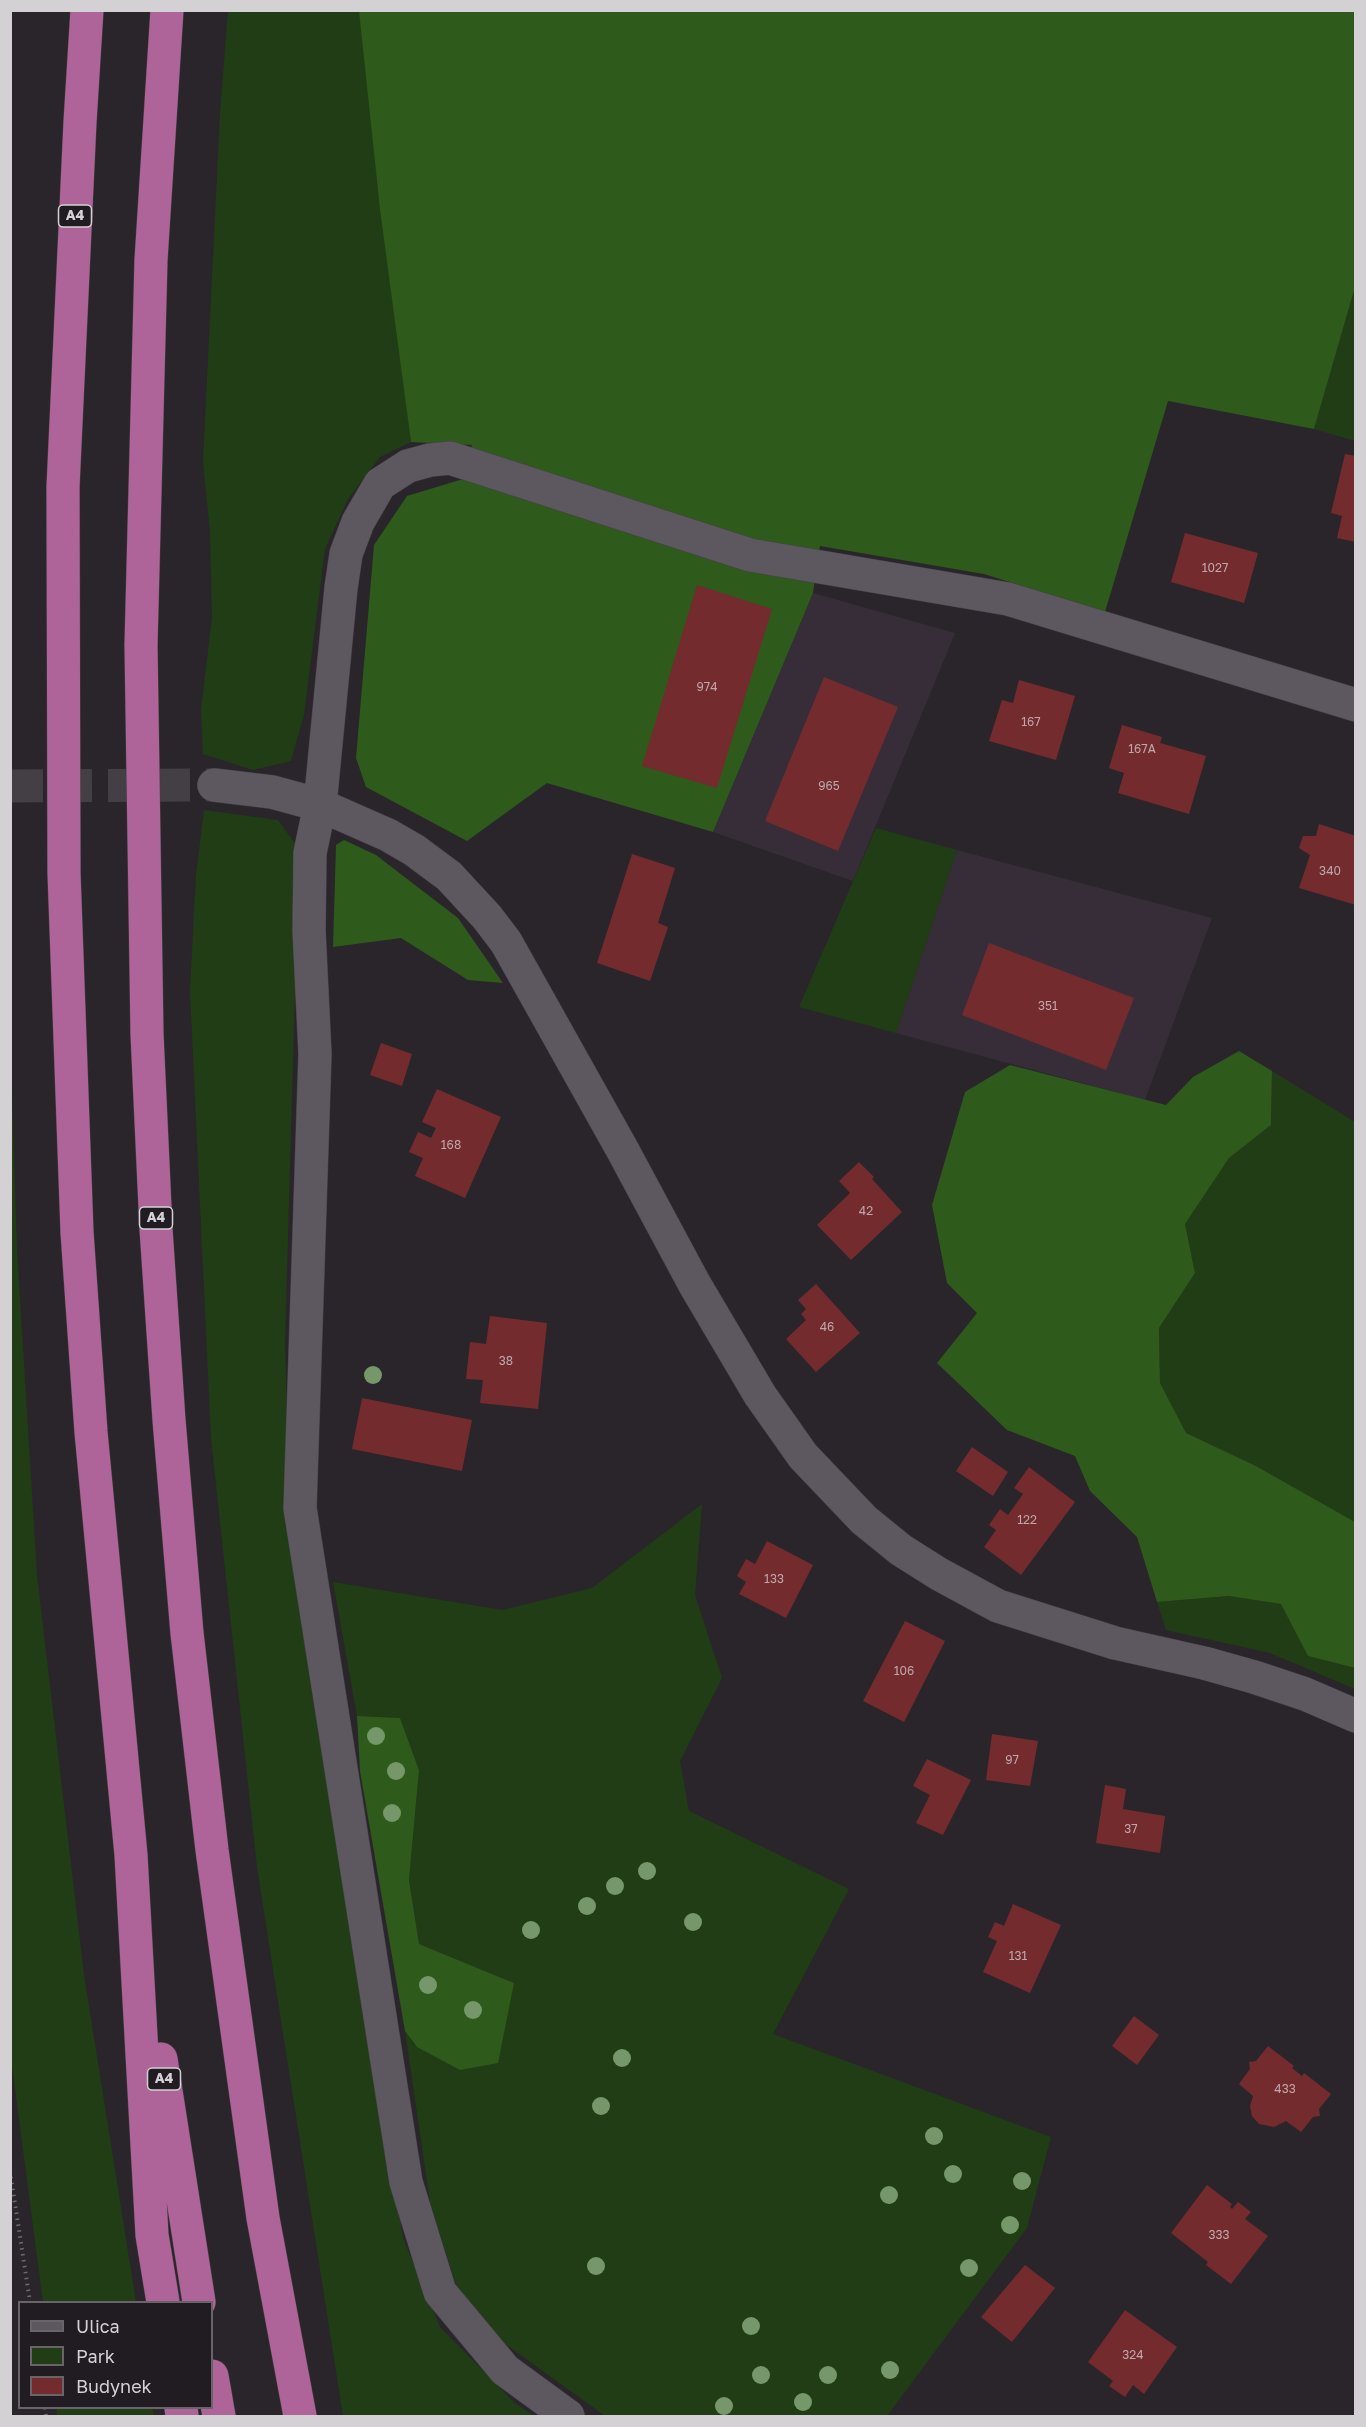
<!DOCTYPE html>
<html>
<head>
<meta charset="utf-8">
<style>
	body { margin:0 }
	#map { position:relative; width:1366px; height:2427px; overflow:hidden; background:#2a252b; font-family:"Golos Text",sans-serif }
	canvas { display:block }
	.frame { position:absolute; inset:0; border:12px solid #d4d1d5; pointer-events:none }
	.legend { position:absolute; left:18px; top:2301px; width:195px; height:108px; box-sizing:border-box; background:#211b22; border:2px solid #69646a; margin:0; padding:8px 10px; list-style:none; font-size:18px; color:#d4d1d5 }
	.legend li { display:flex; align-items:center; gap:12px; height:30px }
	.legend b { width:30px; border:2px solid #69646a }
</style>
</head>
<body>
<div id="map">
<canvas width="1366" height="2427"></canvas>
<div class="frame"></div>
<ul class="legend">
<li><b style="height:8px;background:#5d575f"></b>Ulica</li>
<li><b style="height:16px;background:#213d15"></b>Park</li>
<li><b style="height:16px;background:#742b2e"></b>Budynek</li>
</ul>
</div>
<script>
const ctx = document.querySelector('canvas').getContext('2d');
ctx.lineJoin = 'round';
function fillPath(path, color) {
  ctx.fillStyle = color;
  ctx.fill(path, 'evenodd');
}
function toPath(rows) {
  const path = new Path2D();
  for (const r of rows) {
    path.moveTo(r[0], r[1]);
    for (let i = 2; i < r.length; i += 2) path.lineTo(r[i], r[i + 1]);
  }
  return path;
}
function strokePath(path, color, width, dash) {
  ctx.strokeStyle = color;
  ctx.lineWidth = width;
  ctx.lineCap = dash ? 'butt' : 'round';
  ctx.setLineDash(dash || []);
  ctx.stroke(path);
}
function write(font, color, halo, rows, align = 'center') {
  ctx.font = font + ' "Golos Text",sans-serif';
  ctx.lineWidth = 4.5;
  ctx.setLineDash([]);
  ctx.textBaseline = 'middle';
  ctx.strokeStyle = halo;
  ctx.fillStyle = color;
  for (const [text, x, y, turn = 0] of rows) {
    ctx.save();
    ctx.translate(x, y);
    ctx.rotate((+turn || 0) * Math.PI / 180);
    ctx.textAlign = isNaN(turn) ? turn : align;
    if (halo) ctx.strokeText(text, 0, 0);
    ctx.fillText(text, 0, 0);
    ctx.restore();
  }
}
fillPath(toPath([
	[813,593,955,633,853,881,713,832],
	[957,850,1212,918,1145,1100,896,1033]
]), '#362d38');
fillPath(toPath([
	[228,11,360,11,411,442,380,457,348,499,325,549,304,715,291,761,253,770,203,754,201,710,212,617,210,532,203,462,220,113],
	[1355,287,1355,441,1314,429],
	[204,810,278,820,299,849,285,1341,290,1538,403,2238,440,2327,515,2403,534,2416,343,2416,257,1867,211,1438,190,991,196,875],
	[876,828,957,850,896,1033,799,1007],
	[11,1063,17,1251,37,1575,84,1975,136,2302,43,2302,11,2058],
	[1272,1071,1355,1122,1355,1522,1256,1466,1185,1433,1160,1383,1159,1328,1195,1273,1185,1224,1229,1158,1271,1125],
	[702,1504,695,1595,722,1678,680,1761,689,1811,849,1889,773,2034,1051,2137,1027,2228,887,2416,605,2416,493,2335,455,2282,430,2202,405,2031,417,2047,514,1983,419,1944,409,1880,419,1770,400,1718,357,1716,333,1582,502,1610,592,1588],
	[1229,1596,1282,1604,1308,1656,1355,1668,1355,1689,1270,1653,1166,1630,1157,1602],
	[56,2408,152,2408,154,2416,57,2416]
]), '#213d15');
fillPath(toPath([
	[359,11,1355,11,1355,287,1314,429,1168,401,1105,612,984,574,820,546,813,593,713,832,547,783,467,841,366,787,356,758,374,545,407,496,463,479,472,445,411,442,380,209],
	[344,840,376,855,458,918,503,983,468,980,401,938,333,947,336,845],
	[1239,1051,1272,1071,1271,1125,1229,1158,1185,1224,1195,1273,1159,1328,1160,1383,1186,1433,1256,1466,1355,1522,1355,1668,1308,1656,1281,1604,1229,1596,1157,1602,1137,1537,1090,1491,1075,1456,1007,1430,937,1363,977,1313,947,1283,932,1205,965,1092,1010,1065,1166,1105,1193,1077],
	[357,1716,400,1718,419,1770,409,1880,419,1944,514,1983,498,2063,460,2070,417,2047,405,2031,360,1771]
]), '#2e5a1b');
fillPath(toPath([
	[1345,454,1356,456,1356,542,1337,538,1342,516,1331,513],
	[1185,533,1258,553,1244,603,1171,582],
	[697,585,772,609,717,788,642,766],
	[824,677,898,707,838,851,765,821],
	[1019,680,1075,696,1056,760,989,741,1002,700,1013,703],
	[1122,725,1162,737,1160,743,1206,756,1189,814,1118,793,1124,773,1109,768],
	[1319,824,1356,836,1356,905,1299,888,1310,855,1299,848,1303,836,1316,836],
	[632,854,675,868,658,923,668,927,650,981,597,963],
	[989,943,1134,998,1106,1070,962,1015],
	[381,1043,412,1054,402,1086,370,1075],
	[437,1089,501,1117,465,1198,415,1176,423,1158,409,1152,418,1132,431,1138,436,1128,422,1122],
	[859,1162,874,1177,872,1179,902,1212,851,1260,817,1225,850,1193,839,1181],
	[816,1284,860,1333,816,1372,786,1339,806,1320,801,1314,806,1309,798,1300],
	[490,1316,547,1323,538,1409,480,1403,483,1380,466,1379,470,1342,486,1344],
	[362,1398,472,1420,462,1471,352,1449],
	[972,1447,1008,1472,993,1496,956,1471],
	[1029,1467,1075,1502,1021,1575,984,1547,996,1530,989,1525,1000,1509,1008,1515,1023,1494,1014,1488],
	[767,1541,813,1565,786,1618,739,1594,746,1582,737,1576,746,1559,755,1564],
	[905,1621,945,1641,904,1722,863,1701],
	[992,1734,1038,1741,1030,1786,986,1780],
	[927,1759,971,1780,943,1835,916,1823,930,1795,913,1786],
	[1105,1785,1126,1789,1123,1809,1165,1816,1160,1853,1096,1843],
	[1013,1904,1061,1925,1030,1993,983,1972,997,1941,988,1937,995,1922,1004,1926],
	[1134,2016,1159,2035,1137,2065,1112,2046],
	[1268,2046,1294,2066,1292,2068,1302,2076,1304,2073,1331,2094,1319,2109,1320,2116,1313,2117,1301,2132,1286,2121,1274,2127,1259,2124,1252,2116,1250,2106,1253,2096,1239,2084,1250,2069,1249,2062,1256,2061],
	[1207,2185,1232,2204,1230,2207,1232,2209,1238,2202,1251,2212,1245,2219,1268,2236,1231,2284,1206,2265,1208,2262,1171,2233],
	[1025,2265,1055,2288,1012,2342,981,2317],
	[1125,2310,1177,2347,1144,2394,1133,2385,1125,2397,1109,2386,1113,2381,1088,2362]
]), '#742b2e');
strokePath(toPath([
	[10,786,214,785]
]), '#443f44', 33, [33, 16]);
const minor = toPath([
	[214,785,272,792,320,805,388,835,414,850,449,876,487,917,506,942,622,1149,695,1285,760,1395,803,1456,864,1520,901,1550,939,1574,998,1606,1115,1643,1204,1663,1254,1677,1305,1694,1356,1716],
	[568,2416,505,2370,440,2292,406,2182,300,1508,315,1054,309,930,310,853,320,805,341,588,346,554,358,522,380,484,408,466,430,460,450,458,750,555,1008,599,1356,705]
]);
const highway = toPath([
	[87,10,80,122,63,487,64,873,77,1232,91,1432,131,1855,152,2235,163,2302],
	[167,10,151,260,141,645,147,1034,156,1229,169,1420,187,1633,212,1850,263,2218,300,2416],
	[161,2059,199,2302],
	[212,2376,219,2416],
	[181,2408,182,2416]
]);
strokePath(minor, '#454146', 34);
strokePath(highway, '#454146', 34);
strokePath(toPath([
	[10,2171,30,2302],
	[45,2408,46,2416]
]), '#6c686d', 4, [1.5, 4.5]);
strokePath(minor, '#5d575f', 33);
strokePath(highway, '#ae6399', 33);
ctx.fillStyle = '#759769';
for (const [x, y] of [
	[373,1375],
	[376,1736],
	[396,1771],
	[392,1813],
	[647,1871],
	[615,1886],
	[587,1906],
	[693,1922],
	[531,1930],
	[428,1985],
	[473,2010],
	[622,2058],
	[601,2106],
	[934,2136],
	[953,2174],
	[1022,2181],
	[889,2195],
	[1010,2225],
	[596,2266],
	[969,2268],
	[751,2326],
	[890,2370],
	[761,2375],
	[828,2375],
	[803,2402],
	[724,2406]
]) {
  ctx.beginPath();
  ctx.arc(x, y, 9, 0, 2 * Math.PI);
  ctx.fill();
}
write('12px', '#bca8ab', null, [
	["1027",1215,568],
	["974",707,687],
	["167",1031,722],
	["167A",1142,749],
	["965",829,786],
	["340",1330,871],
	["351",1048,1006],
	["168",451,1145],
	["42",866,1211],
	["46",827,1327],
	["38",506,1361],
	["122",1027,1520],
	["133",774,1579],
	["106",904,1671],
	["97",1012,1760],
	["37",1131,1829],
	["131",1018,1956],
	["433",1285,2089],
	["333",1219,2235],
	["324",1133,2355]
]);
for (const [x, y, w] of [
	[75,216,33],
	[156,1218,33],
	[164,2079,33]
]) {
  const box = new Path2D();
  box.roundRect(x - w / 2, y - 11, w, 22, 4.5);
  ctx.fillStyle = '#211b22';
  ctx.fill(box);
  strokePath(box, '#d4d1d5', 1.5);
}
write('bold 14px', '#d4d1d5', null, [
	["A4",75,216],
	["A4",156,1218],
	["A4",164,2079]
]);
</script>
</body>
</html>
